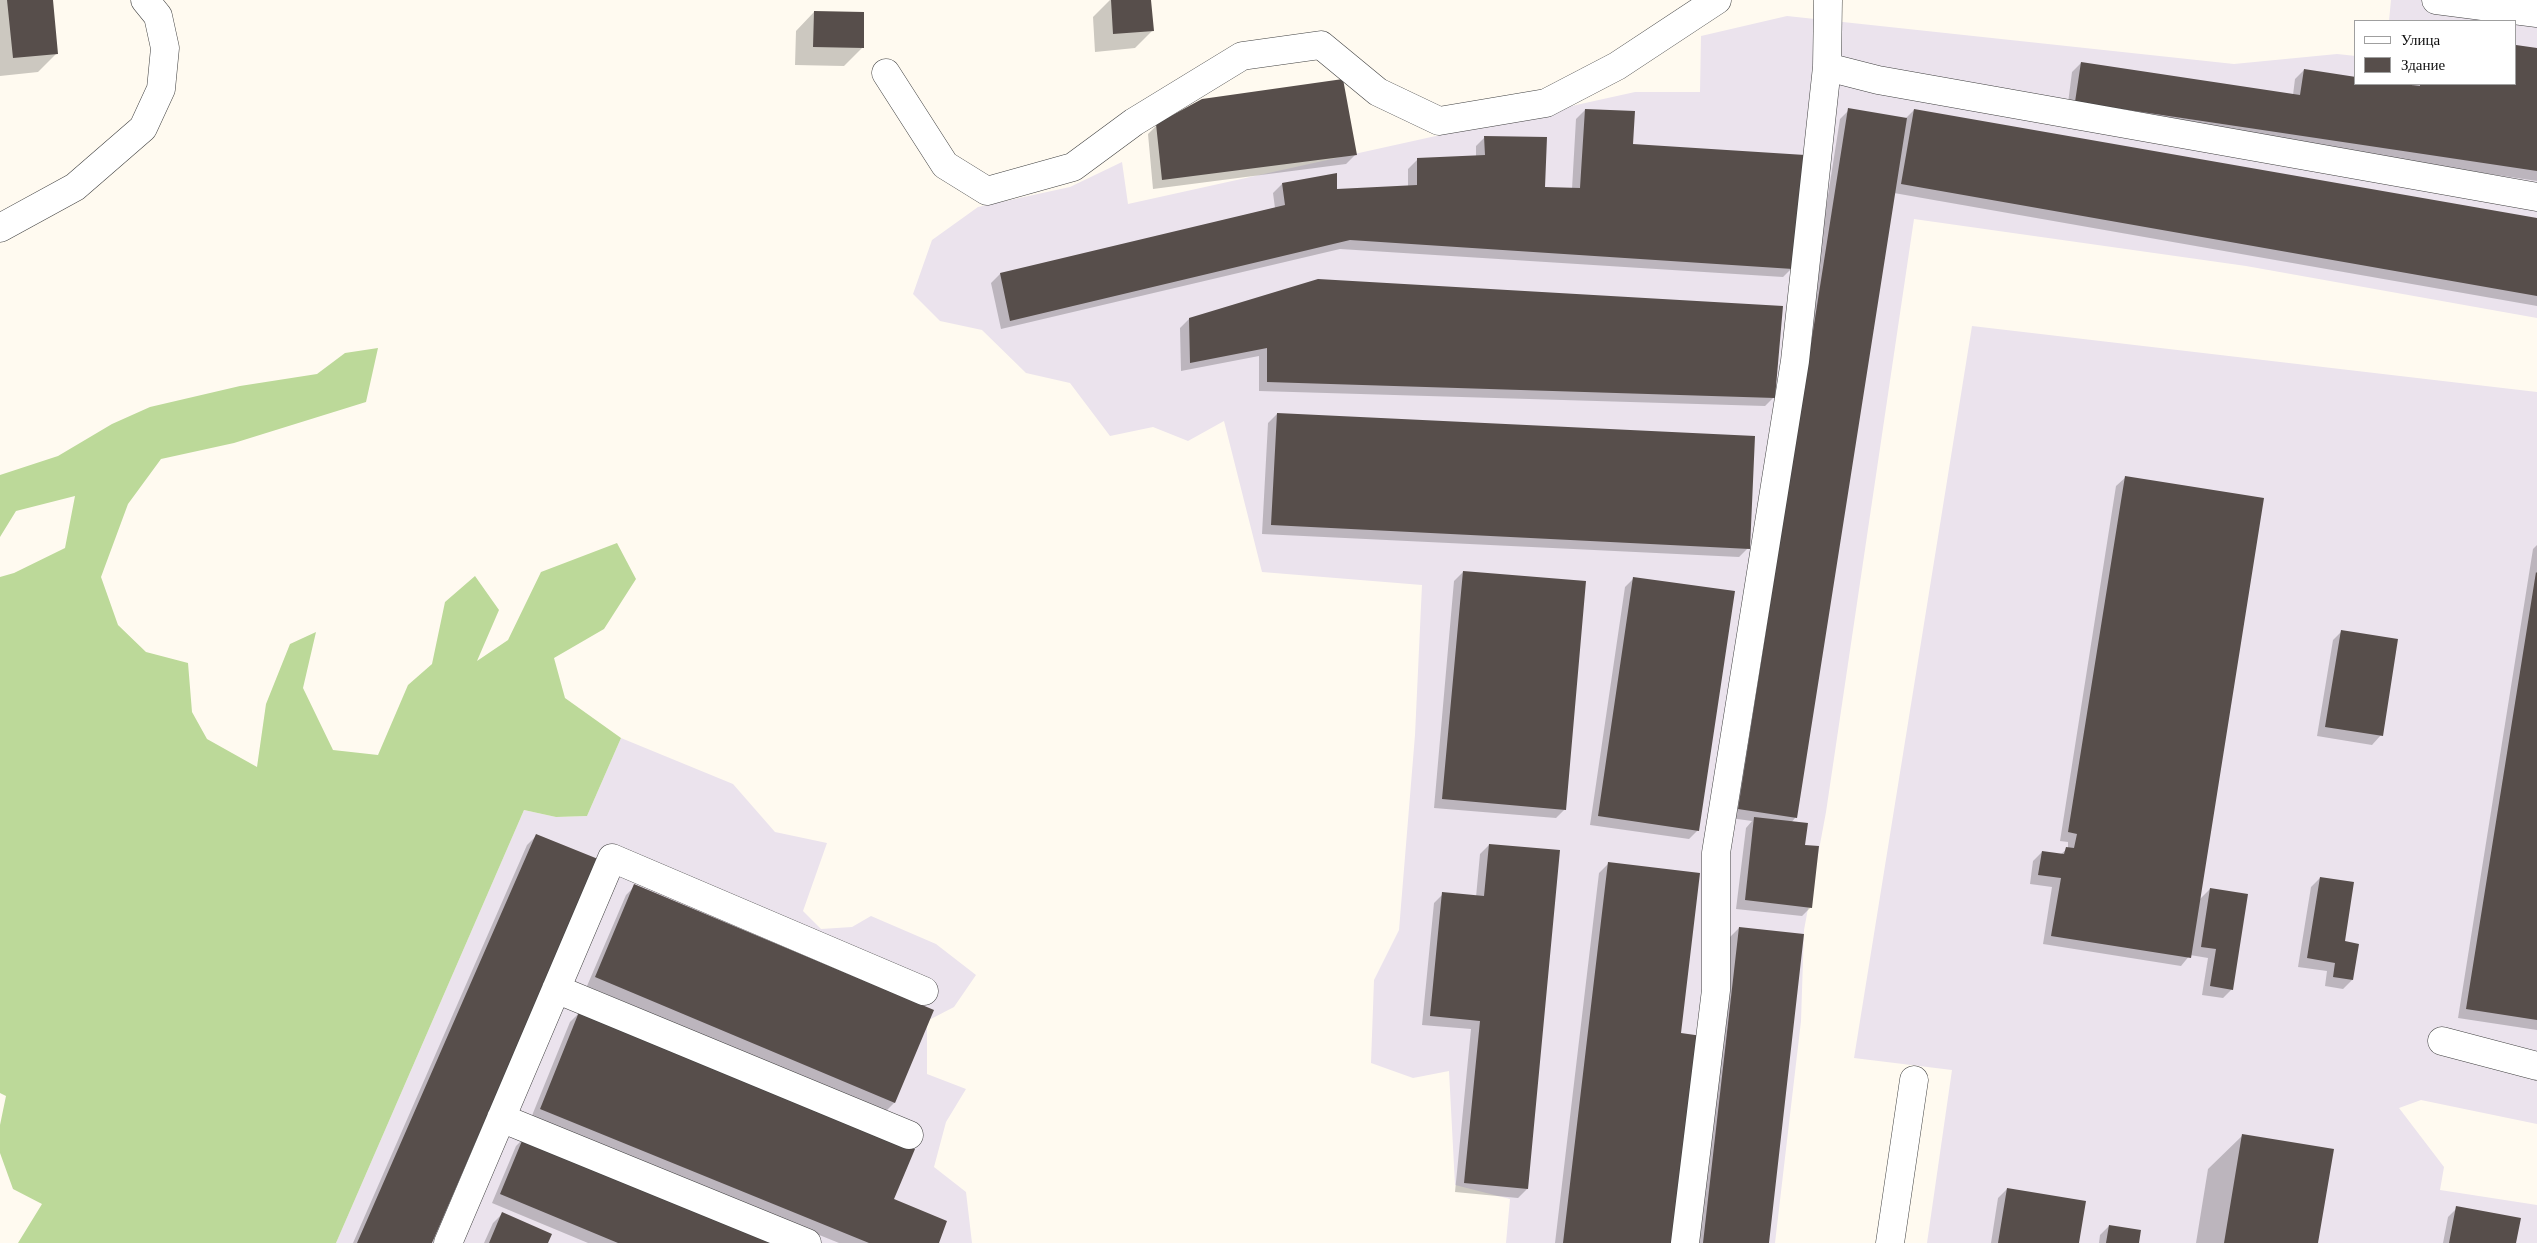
<!DOCTYPE html>
<html>
<head>
<meta charset="utf-8">
<style>
	body { margin:0 }
	#map { position:relative; width:2537px; height:1243px; overflow:hidden; background:#fffaf0; font-family:"Libre Baskerville",serif }
	canvas { display:block }
	.legend { position:absolute; left:2354px; top:20px; width:162px; height:65px; box-sizing:border-box; background:#fff; border:1px solid #9f9f9f; margin:0; padding:6px 9px; list-style:none; font-size:15px; color:#0e0e0e }
	.legend li { display:flex; align-items:center; gap:10px; height:25px }
	.legend b { width:25px; border:1px solid #9f9f9f }
</style>
</head>
<body>
<div id="map">
<canvas width="2537" height="1243"></canvas>
<ul class="legend">
<li><b style="height:6px;background:#fff"></b>Улица</li>
<li><b style="height:14px;background:#574e4b"></b>Здание</li>
</ul>
</div>
<script>
const ctx = document.querySelector('canvas').getContext('2d');
ctx.lineJoin = 'round';
function fillPath(path, color) {
  ctx.fillStyle = color;
  ctx.fill(path, 'evenodd');
}
function toPath(rows) {
  const path = new Path2D();
  for (const r of rows) {
    path.moveTo(r[0], r[1]);
    for (let i = 2; i < r.length; i += 2) path.lineTo(r[i], r[i + 1]);
  }
  return path;
}
function strokePath(path, color, width, dash) {
  ctx.strokeStyle = color;
  ctx.lineWidth = width;
  ctx.lineCap = dash ? 'butt' : 'round';
  ctx.setLineDash(dash || []);
  ctx.stroke(path);
}
fillPath(toPath([
	[2391,0,2537,0,2537,318,2246,266,1914,219,1826,812,1804,930,1801,1021,1775,1243,1506,1243,1510,1199,1455,1185,1449,1071,1413,1078,1371,1063,1374,980,1399,930,1415,735,1422,585,1262,572,1224,421,1188,441,1153,427,1110,436,1070,383,1026,373,982,330,940,321,913,294,932,240,978,207,1070,187,1122,162,1128,204,1635,92,1700,92,1701,36,1787,16,2234,64,2337,54,2356,56,2356,84,2516,84,2516,21,2389,21],
	[1972,326,2537,392,2537,1124,2421,1100,2399,1108,2444,1167,2440,1190,2537,1205,2537,1243,1927,1243,1952,1070,1854,1058],
	[621,738,733,784,775,832,827,843,803,911,821,929,852,927,871,916,936,944,976,975,954,1007,927,1021,927,1074,966,1089,946,1122,934,1167,966,1192,972,1243,336,1243,524,810,556,817,587,816]
]), '#ebe3ed');
fillPath(toPath([
	[378,348,366,402,234,443,161,459,128,504,101,577,118,625,146,652,188,663,192,712,207,739,257,767,266,704,290,644,316,632,303,688,333,750,378,755,408,685,432,664,445,602,475,576,499,610,477,661,508,640,541,572,617,543,636,579,604,629,554,658,565,698,621,738,587,816,556,817,524,810,336,1243,18,1243,42,1204,13,1189,0,1153,0,1125,6,1096,0,1093,0,577,14,573,65,548,75,496,16,511,0,537,0,475,58,456,112,424,150,407,240,386,317,374,345,353]
]), '#bcd999');
fillPath(toPath([
	[0,0,52,0,57,53,38,72,0,76],
	[1110,0,1150,0,1153,30,1135,48,1095,52,1093,17],
	[814,12,862,48,844,66,795,65,796,31],
	[2516,46,2537,49,2537,181,2067,111,2072,72,2081,63,2293,95,2295,79,2304,70,2356,84,2395,84,2413,86,2413,84,2516,84],
	[1585,110,1792,268,1783,277,1340,249,1001,329,991,283,1000,274,1275,208,1273,193,1282,184,1336,190,1408,187,1408,169,1418,159,1476,156,1476,146,1485,137,1544,189,1572,189,1576,119],
	[1849,110,1905,119,1914,110,2537,219,2537,306,1894,193,1795,818,1791,823,1804,846,1811,907,1802,916,1736,909,1746,828,1752,821,1730,818,1840,119],
	[1157,125,1355,155,1346,164,1153,189,1148,134],
	[1189,319,1774,397,1765,406,1259,391,1259,356,1181,371,1180,328],
	[1277,414,1748,548,1739,557,1262,534,1268,423],
	[2126,477,2198,901,2210,889,2232,989,2223,998,2202,995,2208,958,2190,955,2181,966,2043,944,2052,887,2030,884,2033,861,2042,852,2060,855,2068,848,2068,842,2060,841,2116,486],
	[2537,545,2537,1030,2458,1018,2533,549],
	[1463,572,1565,809,1556,818,1434,808,1454,581],
	[1634,578,1698,830,1689,839,1590,825,1625,587],
	[2342,631,2381,735,2372,745,2317,736,2333,640],
	[536,836,430,1243,353,1243,527,845],
	[1489,845,1527,1189,1518,1198,1455,1192,1471,1029,1422,1025,1434,903,1443,894,1476,897,1480,854],
	[1608,864,1679,1034,1676,1243,1555,1243,1599,873],
	[2320,878,2343,942,2357,945,2352,980,2343,989,2325,986,2327,971,2298,967,2311,887],
	[635,886,932,1011,894,1103,885,1112,587,986,626,895],
	[1739,928,1768,1243,1696,1243,1730,937],
	[579,1013,892,1200,937,1243,839,1243,531,1118,570,1022],
	[2243,1135,2316,1243,2196,1243,2208,1169],
	[525,1137,776,1243,588,1243,492,1203,516,1146],
	[2007,1189,2078,1243,1991,1243,1998,1198],
	[2457,1208,2515,1243,2443,1243,2448,1217],
	[502,1214,547,1243,484,1243,493,1223],
	[2109,1226,2137,1243,2099,1243,2100,1235]
]), '#0003');
fillPath(toPath([
	[7,0,53,0,58,54,13,58],
	[1111,0,1151,0,1154,31,1113,34],
	[814,11,864,12,864,48,813,47],
	[2516,45,2537,48,2537,171,2075,102,2081,62,2300,95,2304,69,2356,77,2356,84,2403,84,2420,86,2420,84,2516,84],
	[1343,79,1357,155,1162,180,1156,124,1202,99],
	[1848,108,1907,118,1797,818,1738,809],
	[1585,109,1635,111,1633,144,1805,155,1793,269,1350,240,1010,321,1000,273,1285,205,1282,183,1337,173,1337,189,1417,185,1417,158,1485,155,1484,136,1547,137,1545,187,1580,188],
	[1914,109,2537,218,2537,296,1901,184],
	[1318,279,1783,306,1775,398,1267,382,1267,348,1190,363,1189,318],
	[1277,413,1755,436,1750,549,1271,525],
	[2125,476,2264,498,2191,958,2051,936,2061,878,2038,875,2042,851,2064,854,2066,847,2074,848,2077,834,2068,832],
	[1463,571,1586,581,1566,810,1442,799],
	[2536,572,2537,573,2537,1020,2466,1009],
	[1633,577,1735,591,1699,831,1598,816],
	[2341,630,2398,639,2383,736,2325,727],
	[1754,817,1808,823,1805,845,1819,846,1812,908,1745,900],
	[536,834,598,859,432,1243,357,1243],
	[1489,844,1560,850,1528,1189,1464,1183,1480,1021,1430,1016,1442,892,1484,896],
	[1608,862,1700,873,1681,1033,1702,1036,1678,1243,1563,1243],
	[2320,877,2354,882,2345,941,2359,944,2353,980,2333,977,2335,963,2307,958],
	[634,884,934,1010,895,1103,595,977],
	[2210,888,2248,894,2233,990,2210,986,2216,949,2201,947],
	[1739,927,1804,934,1769,1243,1703,1243],
	[579,1012,915,1149,894,1199,947,1221,939,1243,869,1243,540,1109],
	[2242,1134,2334,1149,2318,1243,2224,1243],
	[524,1136,779,1243,618,1243,500,1194],
	[2007,1188,2086,1201,2079,1243,1998,1243],
	[2456,1206,2521,1218,2516,1243,2449,1243],
	[502,1212,552,1234,548,1243,489,1243],
	[2109,1225,2141,1230,2139,1243,2106,1243]
]), '#574e4b');
const minor = toPath([
	[2436,0,2537,13],
	[1827,67,1878,80,2537,197],
	[886,73,945,165,987,191,1073,167,1134,122,1242,56,1321,45,1378,92,1439,121,1546,103,1617,66,1717,0],
	[0,228,75,187,143,128,161,89,165,48,158,16,145,0],
	[556,989,909,1135],
	[2442,1041,2537,1066],
	[501,1118,807,1243],
	[448,1243,612,858,924,991],
	[1685,1243,1716,990,1716,853,1795,361,1827,67,1828,0],
	[1890,1243,1914,1080]
]);
strokePath(minor, '#414141', 29);
strokePath(minor, '#fff', 28);
</script>
</body>
</html>
